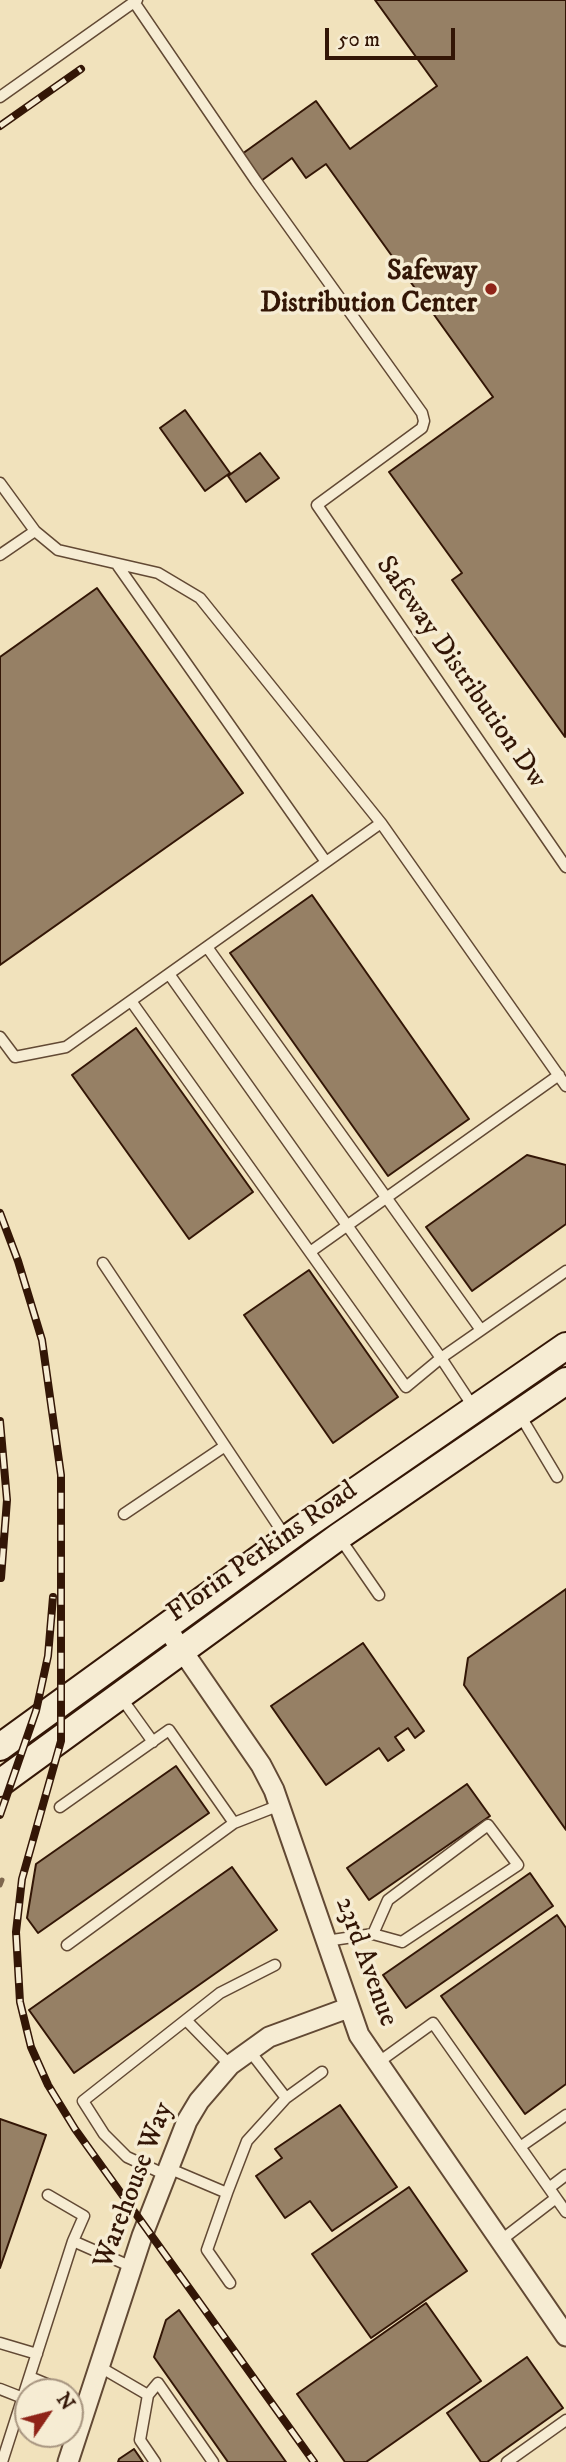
<!DOCTYPE html>
<html>
<head>
<meta charset="utf-8">
<style>
	body { margin:0 }
	#map { position:relative; width:566px; height:2462px; overflow:hidden; background:#f1e2bc; font-family:"IM FELL DW Pica",serif }
	canvas { display:block }
	.north { position:absolute; left:14px; top:2378px; width:70px; height:70px; box-sizing:border-box; background:#f6ecd3; border:2px solid #a89681; border-radius:50%; rotate:55deg; font-size:19px; font-weight:700; line-height:28px; text-align:center; color:#331606 }
	.north::after { content:''; display:block; margin:auto; width:24px; height:32px; background:#8f2418; clip-path:polygon(50% 0,100% 100%,50% 72%,0 100%) }
	.scale { position:absolute; left:325px; top:28px; width:130px; height:32px; box-sizing:border-box; border:4px solid #331606; border-top:0; padding-left:9px; font-size:21px; line-height:24px; white-space:nowrap; color:#331606; -webkit-text-stroke:5px #f6ecd3; paint-order:stroke }
</style>
</head>
<body>
<div id="map">
<canvas width="566" height="2462"></canvas>
<div class="north">N</div>
<div class="scale">50 m</div>
</div>
<script>
const ctx = document.querySelector('canvas').getContext('2d');
ctx.lineJoin = 'round';
function toPath(rows) {
  const path = new Path2D();
  for (const r of rows) {
    path.moveTo(r[0], r[1]);
    for (let i = 2; i < r.length; i += 2) path.lineTo(r[i], r[i + 1]);
  }
  return path;
}
function strokePath(path, color, width, dash) {
  ctx.strokeStyle = color;
  ctx.lineWidth = width;
  ctx.lineCap = dash ? 'butt' : 'round';
  ctx.setLineDash(dash || []);
  ctx.stroke(path);
}
function fillPath(path, color) {
  ctx.fillStyle = color;
  ctx.fill(path, 'evenodd');
}
function write(font, color, halo, rows, align = 'center') {
  ctx.font = font + ' "IM FELL DW Pica",serif';
  ctx.lineWidth = 7;
  ctx.setLineDash([]);
  ctx.textBaseline = 'middle';
  ctx.strokeStyle = halo;
  ctx.fillStyle = color;
  for (const [text, x, y, turn = 0] of rows) {
    ctx.save();
    ctx.translate(x, y);
    ctx.rotate((+turn || 0) * Math.PI / 180);
    ctx.textAlign = isNaN(turn) ? turn : align;
    if (halo) ctx.strokeText(text, 0, 0);
    ctx.fillText(text, 0, 0);
    ctx.restore();
  }
}
strokePath(toPath([
	[0,1885,2,1880]
]), '#7e674e', 5);
const building = toPath([
	[375,0,566,0,565,737,452,580,462,573,389,472,493,397,326,164,306,178,292,158,261,181,242,154,316,101,350,149,437,86,375,0],
	[185,410,230,473,205,491,160,428,185,410],
	[260,453,279,478,246,502,228,476,260,453],
	[97,588,243,793,0,965,0,657,97,588],
	[312,895,469,1119,388,1176,230,953,312,895],
	[136,1028,253,1192,189,1239,72,1075,136,1028],
	[527,1155,566,1165,566,1224,472,1291,426,1227,527,1155],
	[309,1270,398,1397,333,1443,244,1315,309,1270],
	[566,1589,566,1830,464,1685,468,1658,566,1589],
	[363,1643,424,1731,415,1738,408,1728,395,1737,404,1750,388,1761,379,1748,326,1785,271,1706,363,1643],
	[176,1766,209,1813,38,1933,27,1918,36,1864,176,1766],
	[467,1784,490,1816,369,1900,347,1868,467,1784],
	[232,1867,277,1930,74,2073,29,2010,232,1867],
	[530,1873,553,1906,406,2008,383,1975,530,1873],
	[557,1915,566,1928,566,2084,525,2114,441,1996,557,1915],
	[340,2105,397,2187,332,2231,310,2201,285,2218,256,2176,282,2158,275,2149,340,2105],
	[0,2119,46,2135,0,2268,0,2119],
	[409,2187,467,2271,371,2338,312,2254,409,2187],
	[426,2303,481,2381,366,2462,345,2462,297,2394,426,2303],
	[179,2310,286,2462,228,2462,154,2357,166,2320,179,2310],
	[527,2357,563,2408,487,2462,481,2462,447,2413,527,2357],
	[134,2449,143,2462,118,2462,119,2459,134,2449]
]);
fillPath(building, '#968065');
strokePath(building, '#331606', 2);
const service = toPath([
	[134,2,256,181,422,413,424,421,422,428,317,505,566,867],
	[0,97,137,0],
	[0,483,35,531],
	[0,555,35,531,58,550,158,573,200,598,381,823,566,1086],
	[118,566,326,862],
	[207,947,481,1330],
	[131,1001,406,1387,441,1358,169,974],
	[0,1037,15,1057,66,1047,381,823],
	[310,1252,559,1075],
	[103,1263,287,1539],
	[474,1408,441,1358,566,1271],
	[520,1415,557,1477],
	[124,1514,225,1446],
	[339,1537,379,1595],
	[120,1696,153,1742],
	[60,1807,169,1730,234,1823],
	[326,1941,373,1934,402,1942,518,1865,488,1825,388,1900,373,1934],
	[67,1945,234,1823,280,1805],
	[186,2020,230,2065],
	[249,2050,286,2098],
	[376,2064,433,2023,556,2198],
	[520,2147,566,2115],
	[168,2168,227,2193,207,2250,230,2283],
	[166,2175,127,2157,104,2134,83,2101,220,1993,275,1965],
	[549,2188,566,2175],
	[227,2193,247,2141,286,2098,322,2072],
	[48,2195,84,2216,73,2241,132,2267],
	[500,2241,556,2198,566,2212],
	[0,2343,37,2354],
	[100,2367,148,2395,158,2383,213,2462],
	[30,2377,66,2392],
	[0,2389,23,2398],
	[148,2395,140,2440,155,2462],
	[2,2462,73,2241],
	[507,2462,566,2420]
]);
const minor = toPath([
	[166,1627,261,1765,274,1790,359,2035,566,2336],
	[68,2462,142,2236,187,2121,199,2101,230,2065,269,2037,348,2008]
]);
const secondary = toPath([
	[0,1747,302,1528,566,1346],
	[0,1783,338,1537,566,1381]
]);
strokePath(service, '#624934', 13);
strokePath(minor, '#624934', 23);
strokePath(secondary, '#331606', 30);
strokePath(service, '#f6ecd3', 10);
strokePath(minor, '#f6ecd3', 19);
strokePath(secondary, '#f6ecd3', 26);
const rail = toPath([
	[0,126,81,69],
	[0,1213,18,1261,42,1340,61,1475,61,1741,22,1879,16,1932,20,2002,31,2047,48,2085,75,2129,314,2462],
	[0,1421,7,1500,1,1578],
	[0,1815,36,1711,48,1656,53,1597]
]);
strokePath(rail, '#331606', 8);
strokePath(rail, '#f6ecd3', 5, [16]);
for (const [x, y, r, color] of [
	[491,289,7,"#8f2418"]
]) {
  const dot = new Path2D();
  dot.arc(x, y, r, 0, 2 * Math.PI);
  ctx.fillStyle = color;
  ctx.fill(dot);
  strokePath(dot, '#f6ecd3', 2.5);
}
write('bold 28px', '#331606', '#f6ecd3', [
	["Safeway",477,273],
	["Distribution Center",477,305]
], 'right');
write('28px', '#331606', '#f6ecd3', [
	["Safeway Distribution Dw",460,673,55],
	["Florin Perkins Road",263,1553,-35],
	["23rd Avenue",365,1962,70],
	["Warehouse Way",135,2186,-69]
]);
</script>
</body>
</html>
